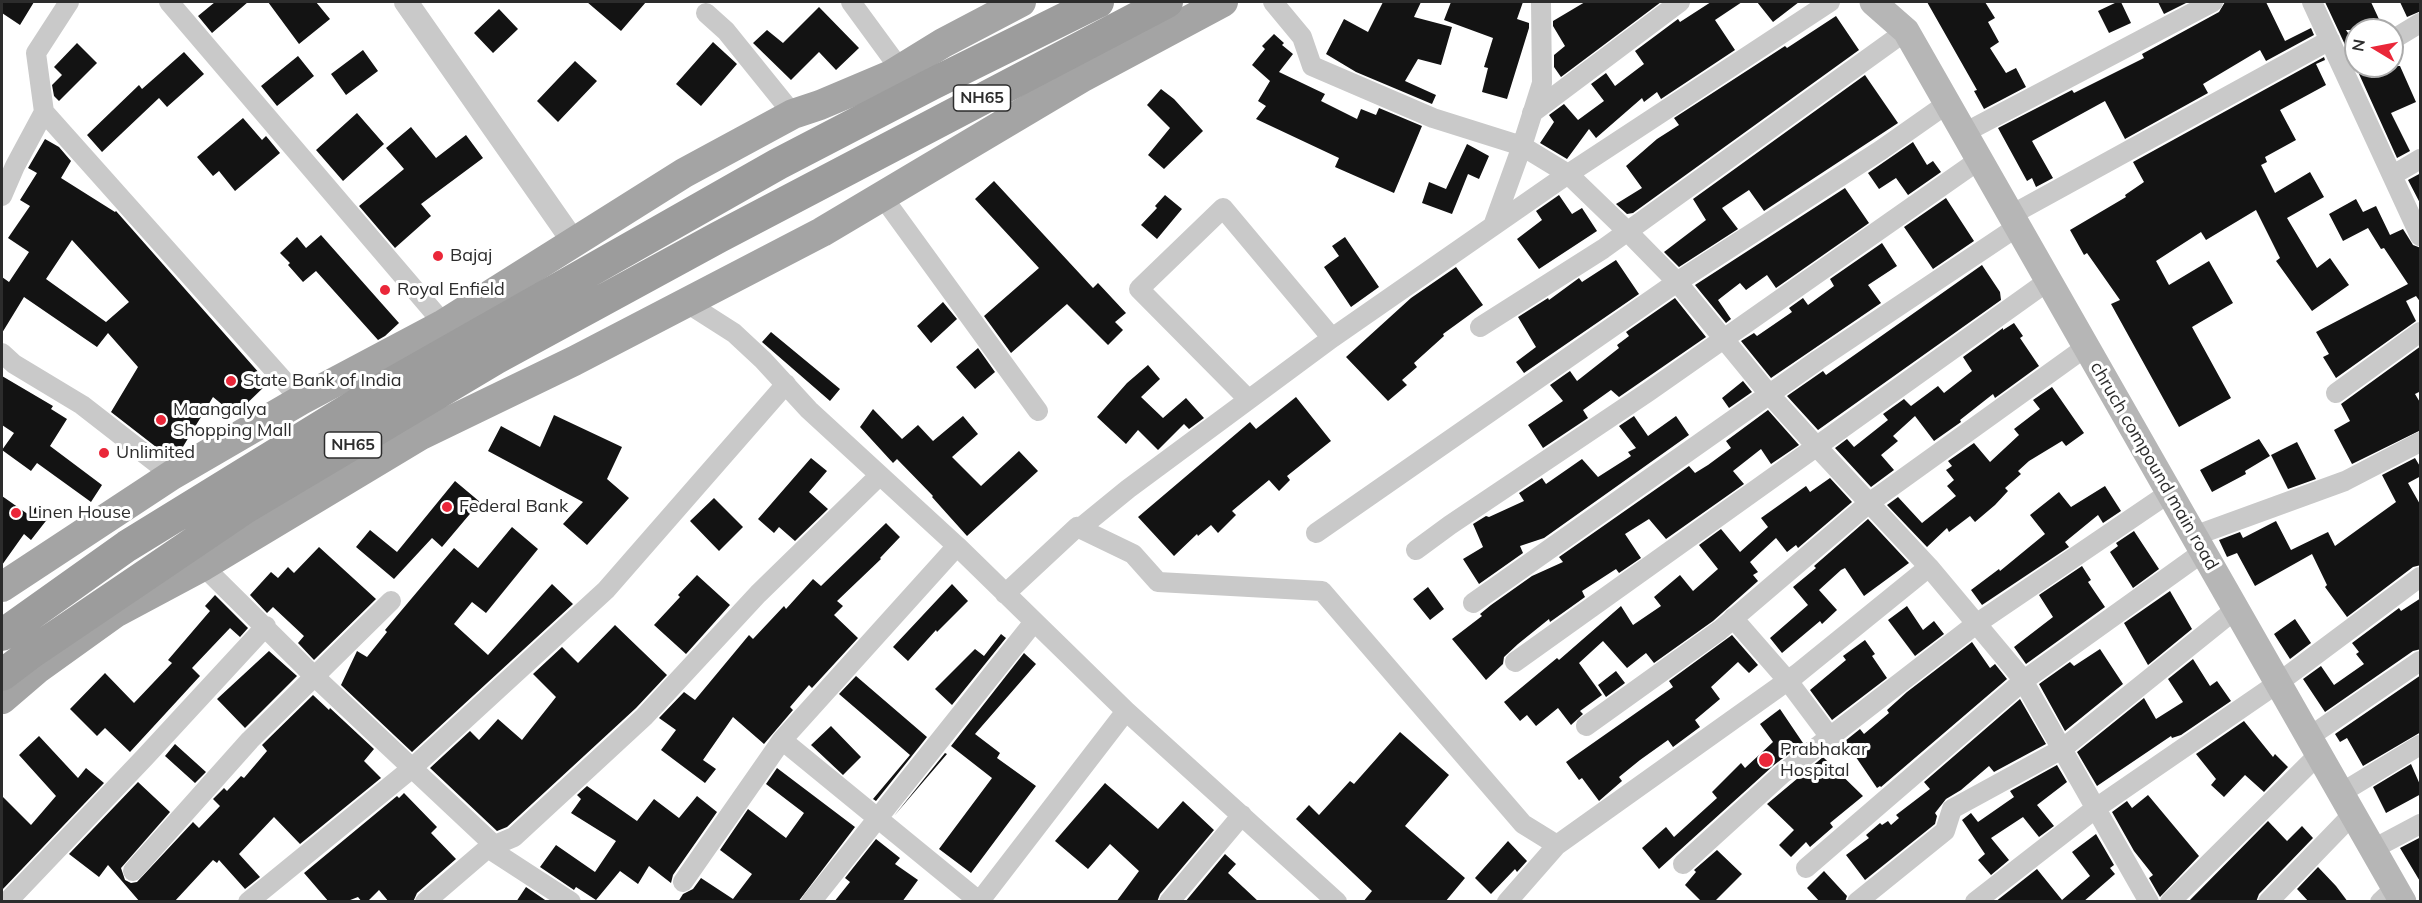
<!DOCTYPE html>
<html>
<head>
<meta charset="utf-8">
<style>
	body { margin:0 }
	#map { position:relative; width:2422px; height:903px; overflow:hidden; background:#fff; font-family:Mulish,sans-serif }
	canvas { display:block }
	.frame { position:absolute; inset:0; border:3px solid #2c2c2c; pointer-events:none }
	.north { position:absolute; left:2344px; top:18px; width:60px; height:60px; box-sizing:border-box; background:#fff; border:2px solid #ababab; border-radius:50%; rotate:280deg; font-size:16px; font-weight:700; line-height:24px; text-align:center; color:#2c2c2c }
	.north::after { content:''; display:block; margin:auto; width:21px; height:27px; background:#ea2739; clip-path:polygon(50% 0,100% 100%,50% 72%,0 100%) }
</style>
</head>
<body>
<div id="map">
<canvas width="2422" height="903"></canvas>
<div class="frame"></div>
<div class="north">N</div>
</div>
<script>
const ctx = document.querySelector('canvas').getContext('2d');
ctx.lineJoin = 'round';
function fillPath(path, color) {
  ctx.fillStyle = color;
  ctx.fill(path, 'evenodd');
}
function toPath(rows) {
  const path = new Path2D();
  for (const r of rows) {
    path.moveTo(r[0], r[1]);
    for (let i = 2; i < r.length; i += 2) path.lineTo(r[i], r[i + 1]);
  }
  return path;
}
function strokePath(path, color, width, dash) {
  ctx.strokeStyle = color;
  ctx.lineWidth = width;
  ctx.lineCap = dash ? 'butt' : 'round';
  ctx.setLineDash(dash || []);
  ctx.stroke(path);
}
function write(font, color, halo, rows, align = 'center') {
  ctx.font = font + ' Mulish,sans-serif';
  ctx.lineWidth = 6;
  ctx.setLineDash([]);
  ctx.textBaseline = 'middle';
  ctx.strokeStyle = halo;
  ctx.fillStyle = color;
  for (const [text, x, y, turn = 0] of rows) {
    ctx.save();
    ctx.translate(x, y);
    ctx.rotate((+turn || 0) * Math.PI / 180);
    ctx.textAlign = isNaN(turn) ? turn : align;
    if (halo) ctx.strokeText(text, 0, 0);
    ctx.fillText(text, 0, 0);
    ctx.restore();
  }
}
fillPath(toPath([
	[2,2,34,2,20,25,2,13],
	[215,2,248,2,212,33,198,16],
	[268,2,316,2,330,19,299,44],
	[587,2,646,2,621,31],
	[1383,2,1421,2,1414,17,1452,27,1441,65,1418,59,1405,81,1436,95,1432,104,1356,72,1326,54,1344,19,1368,32],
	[1451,2,1523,2,1517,19,1529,23,1529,28,1507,99,1482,92,1488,68,1484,67,1493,38,1444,20],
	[1585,2,1661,2,1561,77,1554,67,1554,55,1565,46,1553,26,1553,21],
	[1711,2,1742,2,1715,20,1735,50,1661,99,1657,92,1644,102,1642,98,1596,138,1589,129,1567,159,1540,143,1554,122,1549,115,1564,104,1578,120,1604,101,1591,84,1606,73,1615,86,1644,64,1635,51,1678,19,1680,22],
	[1757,2,1799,2,1773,22],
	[1927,2,1985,2,1995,18,1988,22,1999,42,1990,48,2006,73,2016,68,2026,87,1984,109,1974,91,1977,90],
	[2117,2,2121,2,2131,23,2109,33,2098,11],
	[2158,2,2188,2,2164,14],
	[2225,2,2266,2,2285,41,2311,28,2314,35,2266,61,2260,50,2203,84,2208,93,2125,139,2105,101,2032,141,2053,178,2036,187,2032,178,2027,181,1998,128,2072,90,2074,93,2144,58,2142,54,2219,12],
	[2325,2,2371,2,2384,30,2346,30,2356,45,2347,49],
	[2400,2,2421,2,2421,11,2407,17],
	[819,7,859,48,836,70,819,52,791,80,753,43,767,30,783,43],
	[499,9,518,29,493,53,474,33],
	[1836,16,1859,50,1633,213,1627,214,1616,204,1642,188,1626,166,1657,139,1679,125,1674,118,1785,46,1787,48],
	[1274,34,1284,43,1282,45,1293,54,1279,72,1325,94,1321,101,1357,119,1361,109,1376,115,1379,108,1422,126,1394,193,1335,167,1339,158,1256,119,1266,106,1258,101,1270,81,1252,65,1265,49,1262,46],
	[713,42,737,64,701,106,676,84],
	[77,43,97,63,59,101,54,96,52,85,62,75,54,67],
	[363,50,378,71,346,95,331,74],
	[184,52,204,74,167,107,159,98,102,152,87,135,139,85,142,89],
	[298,56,314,76,277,106,261,86],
	[2324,57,2325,60,2316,64,2326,85,2280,110,2296,140,2265,157,2267,162,2261,165,2275,193,2310,172,2324,197,2287,218,2317,268,2330,258,2349,285,2312,311,2276,261,2280,258,2256,210,2206,240,2201,232,2156,261,2169,285,2209,261,2233,303,2192,327,2231,398,2179,427,2111,304,2120,300,2087,253,2084,255,2070,230,2126,197,2125,195,2144,182,2133,162],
	[575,61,597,81,558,122,537,101],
	[2376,66,2400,66,2416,102,2391,113,2410,151,2397,158,2359,74],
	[1865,75,1898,123,1764,211,1749,190,1722,208,1738,229,1679,267,1664,252,1706,220,1693,199],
	[1161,89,1174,99,1203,131,1164,169,1148,155,1170,128,1147,105],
	[357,113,384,144,343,181,316,150],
	[243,118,262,140,266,136,280,153,235,191,219,171,213,176,197,157],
	[411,127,436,158,466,135,483,158,421,204,431,216,395,248,359,206,404,169,386,148],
	[45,139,59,147,71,161,61,178,115,212,116,211,268,383,235,415,213,397,181,450,169,457,111,412,138,367,108,333,97,347,24,297,2,333,2,277,9,282,29,252,8,238,30,206,20,200,37,173,28,168],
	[72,240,129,302,106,322,46,279],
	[1913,142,1927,165,1933,161,1941,172,1908,195,1896,178,1879,189,1868,173],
	[1467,144,1489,156,1479,179,1468,174,1452,214,1422,203,1429,182,1446,189],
	[2421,173,2421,205,2408,180],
	[994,181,1093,288,1098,283,1126,313,1115,322,1123,330,1108,345,1067,304,1011,353,984,316,1039,268,975,199],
	[1845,188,1869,223,1776,288,1767,275,1746,290,1740,283,1718,300,1731,319,1726,323,1695,285],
	[1165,195,1182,209,1157,239,1141,225,1157,208,1155,206],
	[1559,195,1572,214,1582,208,1597,231,1539,269,1517,239,1542,220,1536,211],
	[1946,198,1974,241,1933,269,1904,227],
	[2356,199,2363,212,2376,206,2390,235,2403,229,2413,245,2421,248,2421,303,2416,296,2406,301,2416,321,2336,378,2323,357,2329,354,2316,332,2408,284,2384,248,2381,249,2368,228,2343,241,2329,214],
	[321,235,399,323,385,336,378,340,316,271,303,282,288,265,290,263,280,253,297,237,306,248],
	[1345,237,1379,287,1351,307,1324,267,1339,256,1332,246],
	[1882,243,1897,266,1868,285,1881,303,1771,378,1741,341,1754,333,1757,336,1792,312,1789,308,1803,298,1808,305,1834,286,1830,279],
	[1616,260,1639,294,1524,373,1516,362,1536,347,1518,317,1548,298,1549,300,1579,278,1582,282],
	[1982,265,2000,292,2001,300,1818,430,1787,396,1823,371,1826,375],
	[1456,267,1483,305,1443,334,1444,336,1414,363,1417,367,1402,380,1407,385,1388,401,1346,357,1411,298],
	[1675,298,1706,337,1619,397,1611,390,1583,410,1588,418,1543,448,1528,425,1563,401,1550,385,1570,371,1577,381,1619,348,1617,345,1629,336,1626,332],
	[943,302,957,319,931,343,917,326],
	[2014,323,2023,336,2020,338,2039,366,1995,398,1993,394,1960,420,1961,422,1934,441,1915,416,1893,436,1898,441,1881,455,1894,470,1871,487,1835,448,1847,439,1854,447,1888,420,1883,414,1904,399,1911,406,1938,386,1944,393,1972,371,1963,357,2003,328,2003,330],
	[771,332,840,389,830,401,762,342],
	[2421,346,2421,391,2415,394,2421,404,2421,430,2352,464,2334,430,2350,421,2341,404],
	[978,348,995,372,975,389,956,367],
	[1148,365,1160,379,1141,397,1163,418,1186,398,1204,418,1189,429,1184,424,1158,450,1138,430,1126,444,1097,417,1127,383],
	[2,376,53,406,51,409,67,419,50,446,102,485,91,502,37,463,31,471,2,450,14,433,2,425],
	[1743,381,1752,392,1729,408,1722,398],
	[2052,387,2084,433,2066,446,2062,441,2029,461,2018,471,2021,474,2005,488,2008,491,1995,505,1975,522,1970,516,1949,532,1947,528,1927,547,1887,505,1898,497,1922,523,1956,496,1947,486,1954,480,1946,470,1952,466,1948,461,1974,443,1990,462,2019,435,2014,429,2040,409,2033,400],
	[1296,397,1331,441,1287,476,1290,480,1279,491,1269,480,1232,511,1236,515,1218,533,1211,525,1198,536,1197,534,1174,556,1138,517,1250,422,1256,429],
	[873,409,902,439,918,425,933,441,963,416,978,434,952,457,981,486,1019,451,1038,471,967,536,932,497,933,496,897,459,893,463,860,427],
	[1768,410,1799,445,1771,464,1761,449,1733,471,1744,484,1666,539,1649,519,1625,534,1641,558,1619,573,1616,569,1582,591,1585,597,1550,622,1549,619,1518,644,1504,657,1503,664,1486,680,1472,663,1452,639,1482,616,1480,614,1491,605,1532,576,1563,562,1559,557,1689,466,1695,473,1708,465,1731,448,1726,441],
	[554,415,622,447,607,479,629,498,587,545,563,524,583,502,488,451,501,426,540,447],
	[1634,416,1648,436,1676,416,1689,435,1544,538,1520,546,1523,553,1479,584,1463,559,1483,547,1473,524,1486,516,1489,517,1524,501,1519,493,1542,478,1546,484,1582,459,1598,477,1631,456,1628,452,1636,448,1619,426],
	[2259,439,2270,456,2245,471,2246,474,2212,492,2200,470],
	[2297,442,2316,479,2288,489,2271,455],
	[811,458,827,471,809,492,828,509,795,541,779,527,774,533,758,519],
	[2415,458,2421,468,2421,476,2408,483,2421,506,2421,565,2413,567,2347,617,2325,587,2327,585,2312,554,2255,586,2237,553,2227,557,2219,540,2240,532,2243,538,2276,521,2291,550,2328,532,2335,546,2396,502,2382,475],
	[1830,478,1852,502,1798,548,1796,545,1787,552,1776,538,1750,562,1758,572,1753,575,1758,581,1713,621,1654,663,1646,653,1627,668,1603,641,1579,663,1602,695,1580,711,1583,714,1571,725,1558,708,1536,726,1527,715,1520,721,1504,702,1557,658,1559,660,1621,606,1633,625,1661,606,1654,597,1680,575,1693,591,1718,569,1699,545,1721,529,1740,552,1768,527,1761,518,1806,486,1810,492],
	[455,481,480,502,442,547,432,538,394,579,356,547,370,530,397,552],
	[2105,486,2121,511,2103,523,2098,515,2065,542,2069,547,1982,605,1971,590,1999,569,2000,571,2045,534,2030,515,2059,492,2071,507],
	[2,496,29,515,36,507,49,517,31,540,24,534,2,565],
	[714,498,743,527,719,551,690,521],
	[1868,519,1909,563,1864,596,1845,568,1841,570,1819,590,1837,610,1822,624,1820,621,1782,653,1770,638,1808,605,1793,587,1816,568,1814,566],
	[886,523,900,537,880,558,881,559,837,601,843,606,834,615,858,638,812,688,809,685,790,707,793,710,764,744,733,717,703,760,716,769,705,783,661,750,676,730,659,718,684,692,695,700,749,635,753,639,784,606,786,609,813,579,821,586],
	[512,527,538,549,486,613,472,602,454,624,488,655,552,584,573,604,412,752,341,685,357,651,367,657,387,632,385,630,454,548,478,568],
	[2134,531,2159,569,2133,588,2110,552,2118,546,2116,543],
	[319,547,376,599,314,660,298,643,304,636,273,607,267,613,250,595,271,572,278,578,288,567,294,573],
	[2082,566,2091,580,2088,582,2105,607,2026,664,2014,647,2053,617,2039,595],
	[697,575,730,605,686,654,654,625,680,597,678,595],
	[952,584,968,601,937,632,936,630,908,661,893,647],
	[1428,587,1444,609,1430,620,1413,599],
	[2170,591,2192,629,2148,665,2124,623],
	[215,595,248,628,240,637,230,628,192,668,200,676,130,752,105,728,97,736,70,709,105,673,134,703,172,663,168,660,210,611,205,606],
	[2421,598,2421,649,2413,651,2325,712,2303,679,2321,666,2334,685,2364,664,2356,654,2359,652,2352,643,2399,608,2401,611],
	[1907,606,1923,630,1934,621,1944,634,1915,656,1888,620],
	[2295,619,2311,643,2290,659,2274,634],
	[615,625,667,675,636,708,507,827,497,831,430,768,470,731,479,740,498,719,522,740,556,697,533,674,562,647,578,663],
	[1001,634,1006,638,952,705,935,689,975,649,984,656],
	[1732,635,1758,665,1749,673,1738,662,1711,687,1720,699,1695,720,1700,727,1673,747,1668,740,1640,760,1619,777,1622,781,1599,801,1582,778,1579,780,1566,762,1673,687,1669,681],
	[1865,640,1875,654,1872,656,1887,678,1832,720,1810,690,1846,660,1843,656],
	[1972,642,1990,668,1995,664,2007,679,1881,787,1880,786,1877,788,1845,741,1860,729,1864,734,1889,713,1887,710,1907,692],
	[2100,649,2123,684,2065,731,2039,684,2070,662,2074,666],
	[269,651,297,676,245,728,217,699],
	[1024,653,1036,664,975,734,1000,753,997,758,1036,786,971,873,939,849,992,778,951,746],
	[2193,659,2210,686,2217,681,2231,701,2181,735,2172,738,2171,736,2097,786,2077,752,2144,698,2156,719,2183,702,2168,679],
	[1616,671,1625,683,1606,697,1598,685],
	[2421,675,2421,732,2363,766,2347,738,2340,742,2335,734],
	[856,676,927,737,876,801,873,799,910,755,839,694],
	[313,695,329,710,330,708,374,749,364,761,381,778,300,844,274,817,239,854,260,877,245,889,219,860,217,863,213,860,174,902,140,902,108,865,99,877,69,854,138,782,170,812,121,868,125,880,131,883,137,882,193,822,199,828,220,806,213,799,224,788,227,791,241,776,244,778,267,751,262,745],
	[2020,699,2046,744,1994,772,1989,766,1961,790,1946,799,1935,813,1937,816,1935,824,1865,880,1846,855,1869,838,1866,835,1880,823,1882,825,1888,821,1891,825,1899,818,1896,815,1930,789,1924,782],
	[1780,709,1803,743,1774,765,1659,869,1642,848,1666,827,1674,837,1717,798,1712,792,1741,763,1745,768,1773,742,1760,724],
	[2244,721,2273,757,2275,754,2288,767,2264,792,2245,775,2224,797,2211,785,2216,779,2196,754],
	[831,726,861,757,843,775,811,745],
	[1400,732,1449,775,1405,826,1465,878,1445,902,1363,902,1372,891,1296,819,1309,805,1319,815,1350,781,1354,784],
	[39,736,78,778,86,768,104,783,2,890,2,796,31,825,56,796,19,755],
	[175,744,206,772,195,783,165,756],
	[945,753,947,754,894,816],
	[1823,757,1863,796,1830,823,1833,827,1810,847,1806,842,1791,857,1779,845,1794,830,1767,804],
	[2411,764,2421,787,2421,794,2386,813,2373,787],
	[2057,765,2067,782,2037,805,2054,826,2039,837,2023,817,1991,838,2009,860,1991,875,1978,860,1985,854,1962,820,1971,813,1978,822,2014,797,2010,791],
	[777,768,855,827,798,902,678,902,683,894,693,889,701,878,733,899,752,874,720,850,748,809,786,838,804,813,766,784],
	[1105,783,1158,829,1183,801,1214,830,1160,894,1157,902,1116,902,1139,871,1110,844,1088,869,1055,841],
	[587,786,637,821,654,799,679,818,697,796,717,812,673,875,671,883,649,866,638,884,620,871,596,900,576,887,574,890,540,867,556,845,595,872,616,841,571,813,581,799,577,795],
	[404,793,437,827,431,833,456,859,417,893,413,902,389,902,379,890,367,902,362,902,358,897,345,902,329,902,304,873,397,796,399,798],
	[2148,795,2199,856,2160,897,2149,878,2153,875,2134,851,2112,812,2127,801,2132,808],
	[2268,821,2287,841,2302,826,2313,838,2259,894,2256,902,2188,902],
	[2096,834,2114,865,2110,868,2115,874,2083,902,1995,902,2037,869,2062,900,2090,876,2072,852],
	[2421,837,2421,883,2400,848],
	[876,839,900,858,895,864,918,880,902,902,834,902,850,882,845,878],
	[1508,841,1527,861,1517,872,1515,869,1491,894,1475,878],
	[1717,850,1742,874,1714,902,1702,902,1685,885,1696,872,1694,870],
	[1225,854,1236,864,1228,873,1259,902,1185,902],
	[2318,867,2336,886,2348,902,2309,902,2297,889],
	[1824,871,1847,896,1845,902,1820,902,1807,888],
	[526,887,548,902,516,902]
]), '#131313');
strokePath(toPath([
	[69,2,36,53,44,112,301,400],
	[169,2,444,324],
	[851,2,900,69],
	[1273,2,1302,37,1312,66,1433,118,1522,146,1568,174,1627,231,1677,282,1769,394,1817,447,1929,567,2021,677,2149,902],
	[2312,2,2420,236],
	[706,13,726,31,793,114],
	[2392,40,2420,23],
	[1532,113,1680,2],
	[1964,133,2213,2],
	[2393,175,2420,159],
	[2,196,15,166,44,112],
	[882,196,1038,411],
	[2011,215,2330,40],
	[1493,226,1522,146,1542,83,1541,2],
	[687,303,734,333,763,360,809,410,957,546,1126,711,1337,902],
	[1480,327,1603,249,1906,31],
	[2,353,14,364,82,405,172,475],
	[2336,393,2420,332],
	[1248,399,1139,289,1223,208,1332,338],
	[1079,529,1128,489,1332,338,1568,174,1830,2],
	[1316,533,1677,282,1881,150,1948,103],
	[2194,536,2345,481,2420,442],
	[957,546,782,740,980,902],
	[1416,550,1450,525,1648,392,1979,160],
	[203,566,314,676,494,845],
	[1005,594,1077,527,1133,554,1158,582,1322,591,1523,824,1557,845,1797,674,1929,567],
	[1473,603,1818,360,2017,227],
	[1733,618,1788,681,1830,737],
	[1515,662,2048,281],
	[1586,726,1720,630,1869,503,2086,347],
	[2309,737,2420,661],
	[2341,793,2420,745],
	[488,848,571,902],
	[2373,849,2420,824],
	[1683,864,1782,774,1976,624,2169,493],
	[1806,868,2023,681,2203,552],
	[133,871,250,740,391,601],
	[683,882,782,740],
	[7,902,145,757,266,626],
	[248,902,411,769,606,590,786,384],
	[425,902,488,848,514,837,644,717,758,594,879,476],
	[811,902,1034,622],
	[979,902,1126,711],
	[1169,902,1242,815],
	[1507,902,1557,845],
	[1857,902,1945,831,1952,809,2062,749,2236,609],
	[1975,902,2096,808,2278,683,2420,577],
	[2170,902,2319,754],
	[2268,902,2353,814],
	[2380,902,2395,888]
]), '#c9c9c9', 20);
strokePath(toPath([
	[406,2,573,241]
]), '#c9c9c9', 24);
strokePath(toPath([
	[1873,2,1906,31,2403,902]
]), '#b6b6b6', 27);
strokePath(toPath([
	[2,587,172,475,301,400,444,324,684,173,793,114,820,105,891,75,943,43,1021,2],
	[2,699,37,669,115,613,203,566,421,435,574,361,822,232,1081,78,1223,2]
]), '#a4a4a4', 30);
strokePath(toPath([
	[2,635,127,546,387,386,778,164,932,84,1098,2],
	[2,675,31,653,245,508,495,359,719,237,1167,2]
]), '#9c9c9c', 32);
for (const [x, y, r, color] of [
	[438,256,6,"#ea2739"],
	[385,290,6,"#ea2739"],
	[231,381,6,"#ea2739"],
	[161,420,6,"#ea2739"],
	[104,453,6,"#ea2739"],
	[447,507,6,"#ea2739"],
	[16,513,6,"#ea2739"],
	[1766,760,8,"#ea2739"]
]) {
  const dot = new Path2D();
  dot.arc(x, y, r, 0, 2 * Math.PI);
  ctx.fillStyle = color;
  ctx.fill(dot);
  strokePath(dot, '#fff', 2);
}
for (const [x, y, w] of [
	[982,98,57],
	[353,445,57]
]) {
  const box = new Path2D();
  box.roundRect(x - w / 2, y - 13, w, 26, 4.5);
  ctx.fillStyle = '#fff';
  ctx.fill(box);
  strokePath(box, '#2c2c2c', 1.5);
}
write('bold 16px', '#2c2c2c', null, [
	["NH65",982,98],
	["NH65",353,445]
]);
write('18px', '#2c2c2c', '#fff', [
	["Bajaj",450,256],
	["Royal Enfield",397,290],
	["State Bank of India",243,381],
	["Maangalya",173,410],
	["Shopping Mall",173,431],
	["Unlimited",116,453],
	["Federal Bank",459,507],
	["Linen House",28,513],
	["Prabhakar",1780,750],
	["Hospital",1780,771]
], 'left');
write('18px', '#2c2c2c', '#fff', [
	["chruch compound main road",2154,466,60]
]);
</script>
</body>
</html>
